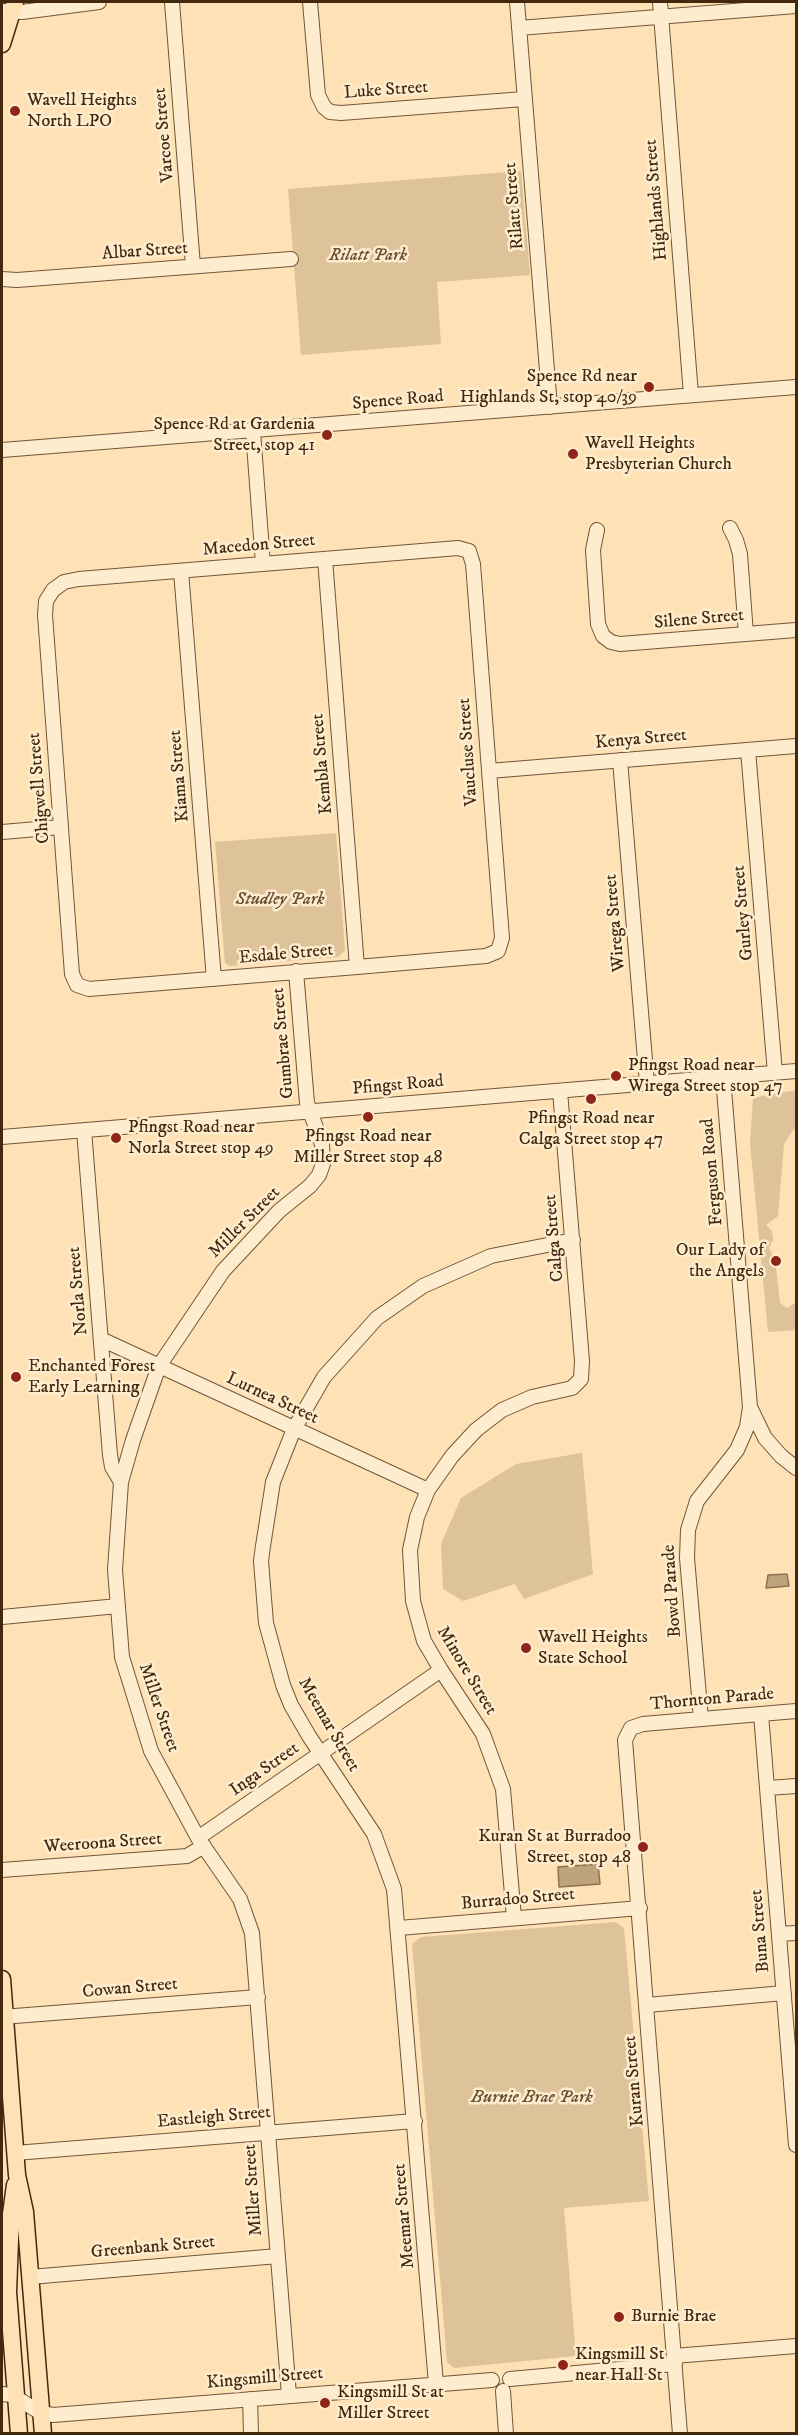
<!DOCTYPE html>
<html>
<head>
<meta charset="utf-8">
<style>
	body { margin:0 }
	#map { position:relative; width:798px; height:2435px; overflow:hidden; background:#fee2b5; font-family:"IM FELL DW Pica",serif }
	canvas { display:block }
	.frame { position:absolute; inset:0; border:3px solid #43280e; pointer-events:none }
</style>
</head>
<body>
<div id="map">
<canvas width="798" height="2435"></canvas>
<div class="frame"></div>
</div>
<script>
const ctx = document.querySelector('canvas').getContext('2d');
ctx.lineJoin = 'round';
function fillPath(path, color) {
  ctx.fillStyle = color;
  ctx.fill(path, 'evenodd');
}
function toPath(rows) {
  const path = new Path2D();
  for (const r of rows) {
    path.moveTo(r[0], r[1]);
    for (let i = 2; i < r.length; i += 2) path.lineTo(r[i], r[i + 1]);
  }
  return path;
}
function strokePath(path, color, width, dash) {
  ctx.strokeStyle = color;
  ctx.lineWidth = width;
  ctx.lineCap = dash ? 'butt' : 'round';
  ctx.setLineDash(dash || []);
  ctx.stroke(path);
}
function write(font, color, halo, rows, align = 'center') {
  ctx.font = font + ' "IM FELL DW Pica",serif';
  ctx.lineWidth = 5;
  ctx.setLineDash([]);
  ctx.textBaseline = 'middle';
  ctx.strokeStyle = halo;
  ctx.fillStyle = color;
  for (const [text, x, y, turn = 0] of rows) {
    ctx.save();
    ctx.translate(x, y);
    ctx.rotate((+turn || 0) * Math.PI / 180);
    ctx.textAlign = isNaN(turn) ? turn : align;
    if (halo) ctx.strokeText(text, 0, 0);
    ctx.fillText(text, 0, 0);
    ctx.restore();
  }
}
fillPath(toPath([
	[521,171,530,275,437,282,441,344,301,355,288,189],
	[336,833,345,950,338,957,230,966,225,963,215,842],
	[796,1090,796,1126,784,1144,778,1216,766,1225,772,1231,773,1240,769,1248,775,1259,780,1303,787,1308,796,1302,796,1330,768,1332,750,1143,753,1098],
	[582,1453,593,1574,524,1599,515,1584,463,1601,443,1589,441,1544,461,1498,516,1464],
	[616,1922,624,1928,649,2201,564,2208,576,2356,454,2368,447,2362,412,1944,421,1937]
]), '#dec299');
const water = toPath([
	[787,1574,789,1586,766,1588,768,1575,787,1574],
	[598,1864,600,1884,559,1887,558,1867,598,1864]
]);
fillPath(water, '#bea37c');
strokePath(water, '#8d7250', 1.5);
const minor = toPath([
	[172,2,193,266],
	[310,2,318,95,324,107,330,112,341,113,524,99],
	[517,2,550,407],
	[660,2,691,395],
	[2,11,22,12,99,2],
	[519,28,796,6],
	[2,279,17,280,291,259],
	[253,431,263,564],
	[2,450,796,387],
	[730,528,736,540,740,554,746,634],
	[597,530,593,550,598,624,603,636,611,642,620,644,796,630],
	[458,548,469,551,473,564,502,938,498,951,486,956,357,967,89,989,77,985,72,974,45,615,46,601,53,590,64,582,79,579,458,548],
	[325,559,357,967],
	[181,571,214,979],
	[748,750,775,1073],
	[620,760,647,1084],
	[489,771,796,746],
	[2,832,61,827],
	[84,1130,110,1455,112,1467,121,1482],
	[2,1137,796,1071],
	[101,1339,428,1490],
	[750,1407,765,1438,781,1456,796,1468],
	[2,1617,118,1606],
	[761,1714,796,2145],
	[701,1719,687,1558,688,1530,697,1501,737,1450,747,1427,750,1407,723,1077],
	[768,1788,796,1786],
	[198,1838,441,1670],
	[2,1870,187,1856,204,1846],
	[514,1918,503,1789,483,1734,441,1670,424,1641,413,1601,410,1550,417,1517,428,1490,452,1456,476,1430,502,1410,532,1397,572,1388,581,1379,582,1361,560,1091],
	[399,1928,640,1908],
	[779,1934,796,1933],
	[647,2005,784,1993],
	[2,2017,258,1997],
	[15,2153,415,2121],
	[30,2277,278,2256],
	[674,2356,796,2346],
	[510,2379,675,2364],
	[436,2384,394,1889,374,1834,309,1736,291,1705,283,1685,266,1623,261,1561,263,1546,273,1482,294,1429,324,1377,377,1318,423,1286,491,1256,573,1240],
	[503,2391,506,2434],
	[2,2394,12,2395,41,2413,53,2415,492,2380],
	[289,2395,252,1933,240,1899,198,1838,151,1751,122,1657,115,1570,121,1482,133,1440,159,1366,223,1271,279,1211,310,1186,319,1175,323,1164,322,1144,307,1103,296,971],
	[250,2399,251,2434],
	[680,2434,625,1740,631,1728,643,1724,796,1711]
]);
const major = toPath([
	[2,44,15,2],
	[2,1979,17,2175,25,2212,43,2434],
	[15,2185,11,2214,8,2292,19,2434]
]);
strokePath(minor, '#725638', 16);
strokePath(major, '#43280e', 19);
strokePath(minor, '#feeccf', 14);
strokePath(major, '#fee2b5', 16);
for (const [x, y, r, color] of [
	[15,111,6,"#8f2418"],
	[649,387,6,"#8f2418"],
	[327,435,6,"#8f2418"],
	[573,454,6,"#8f2418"],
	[616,1076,6,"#8f2418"],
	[591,1099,6,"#8f2418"],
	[368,1117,6,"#8f2418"],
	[116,1138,6,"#8f2418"],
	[776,1261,6,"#8f2418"],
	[16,1377,6,"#8f2418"],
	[526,1648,6,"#8f2418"],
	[643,1847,6,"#8f2418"],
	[619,2317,6,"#8f2418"],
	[563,2365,6,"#8f2418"],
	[325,2403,6,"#8f2418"]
]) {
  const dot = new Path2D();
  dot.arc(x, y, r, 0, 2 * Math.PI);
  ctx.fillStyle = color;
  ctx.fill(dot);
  strokePath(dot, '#feeccf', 2);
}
write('18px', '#43280e', '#feeccf', [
	["Luke Street",386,91,-4],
	["Varcoe Street",165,135,-95],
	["Highlands Street",657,200,-95],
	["Rilatt Street",515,206,-95],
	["Albar Street",145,252,-4],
	["Spence Road",398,401,-5],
	["Macedon Street",259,546,-5],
	["Silene Street",699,620,-5],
	["Kenya Street",641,740,-5],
	["Vaucluse Street",469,752,-94],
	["Kembla Street",323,764,-95],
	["Kiama Street",180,776,-95],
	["Chigwell Street",40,788,-95],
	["Gurley Street",744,913,-95],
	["Wirega Street",616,923,-95],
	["Esdale Street",286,955,-5],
	["Gumbrae Street",284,1043,-95],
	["Pfingst Road",398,1086,-5],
	["Ferguson Road",713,1172,-95],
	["Miller Street",245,1223,-45],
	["Calga Street",555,1238,-95],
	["Norla Street",79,1291,-95],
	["Lurnea Street",272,1399,25],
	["Bowd Parade",673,1591,-94],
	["Minore Street",466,1671,59],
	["Thornton Parade",712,1700,-5],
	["Miller Street",158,1708,71],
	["Meemar Street",328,1725,60],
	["Inga Street",265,1770,-35],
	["Weeroona Street",103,1844,-4],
	["Burradoo Street",518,1900,-5],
	["Buna Street",761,1931,-95],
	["Cowan Street",130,1989,-5],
	["Kuran Street",635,2081,-95],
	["Eastleigh Street",214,2118,-5],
	["Miller Street",254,2190,-94],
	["Meemar Street",405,2216,-95],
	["Greenbank Street",153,2248,-5],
	["Kingsmill Street",265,2379,-5]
]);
write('18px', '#43280e', '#feeccf', [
	["Wavell Heights",27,101],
	["North LPO",27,122],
	["Spence Rd near",637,377,"right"],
	["Highlands St, stop 40/39",637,398,"right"],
	["Spence Rd at Gardenia",315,425,"right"],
	["Street, stop 41",315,446,"right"],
	["Wavell Heights",585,444],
	["Presbyterian Church",585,465],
	["Pfingst Road near",628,1066],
	["Wirega Street stop 47",628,1087],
	["Pfingst Road near",591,1119,"center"],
	["Calga Street stop 47",591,1140,"center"],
	["Pfingst Road near",128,1128],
	["Norla Street stop 49",128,1149],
	["Pfingst Road near",368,1137,"center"],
	["Miller Street stop 48",368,1158,"center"],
	["Our Lady of",764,1251,"right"],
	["the Angels",764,1272,"right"],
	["Enchanted Forest",28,1367],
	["Early Learning",28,1388],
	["Wavell Heights",538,1638],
	["State School",538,1659],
	["Kuran St at Burradoo",631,1837,"right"],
	["Street, stop 48",631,1858,"right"],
	["Burnie Brae",631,2317],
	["Kingsmill St",575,2355],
	["near Hall St",575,2376],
	["Kingsmill St at",337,2393],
	["Miller Street",337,2414]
], 'left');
write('italic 18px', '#6a4e31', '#feeccf', [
	["Rilatt Park",368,256],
	["Studley Park",280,900],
	["Burnie Brae Park",532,2098]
]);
</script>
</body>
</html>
